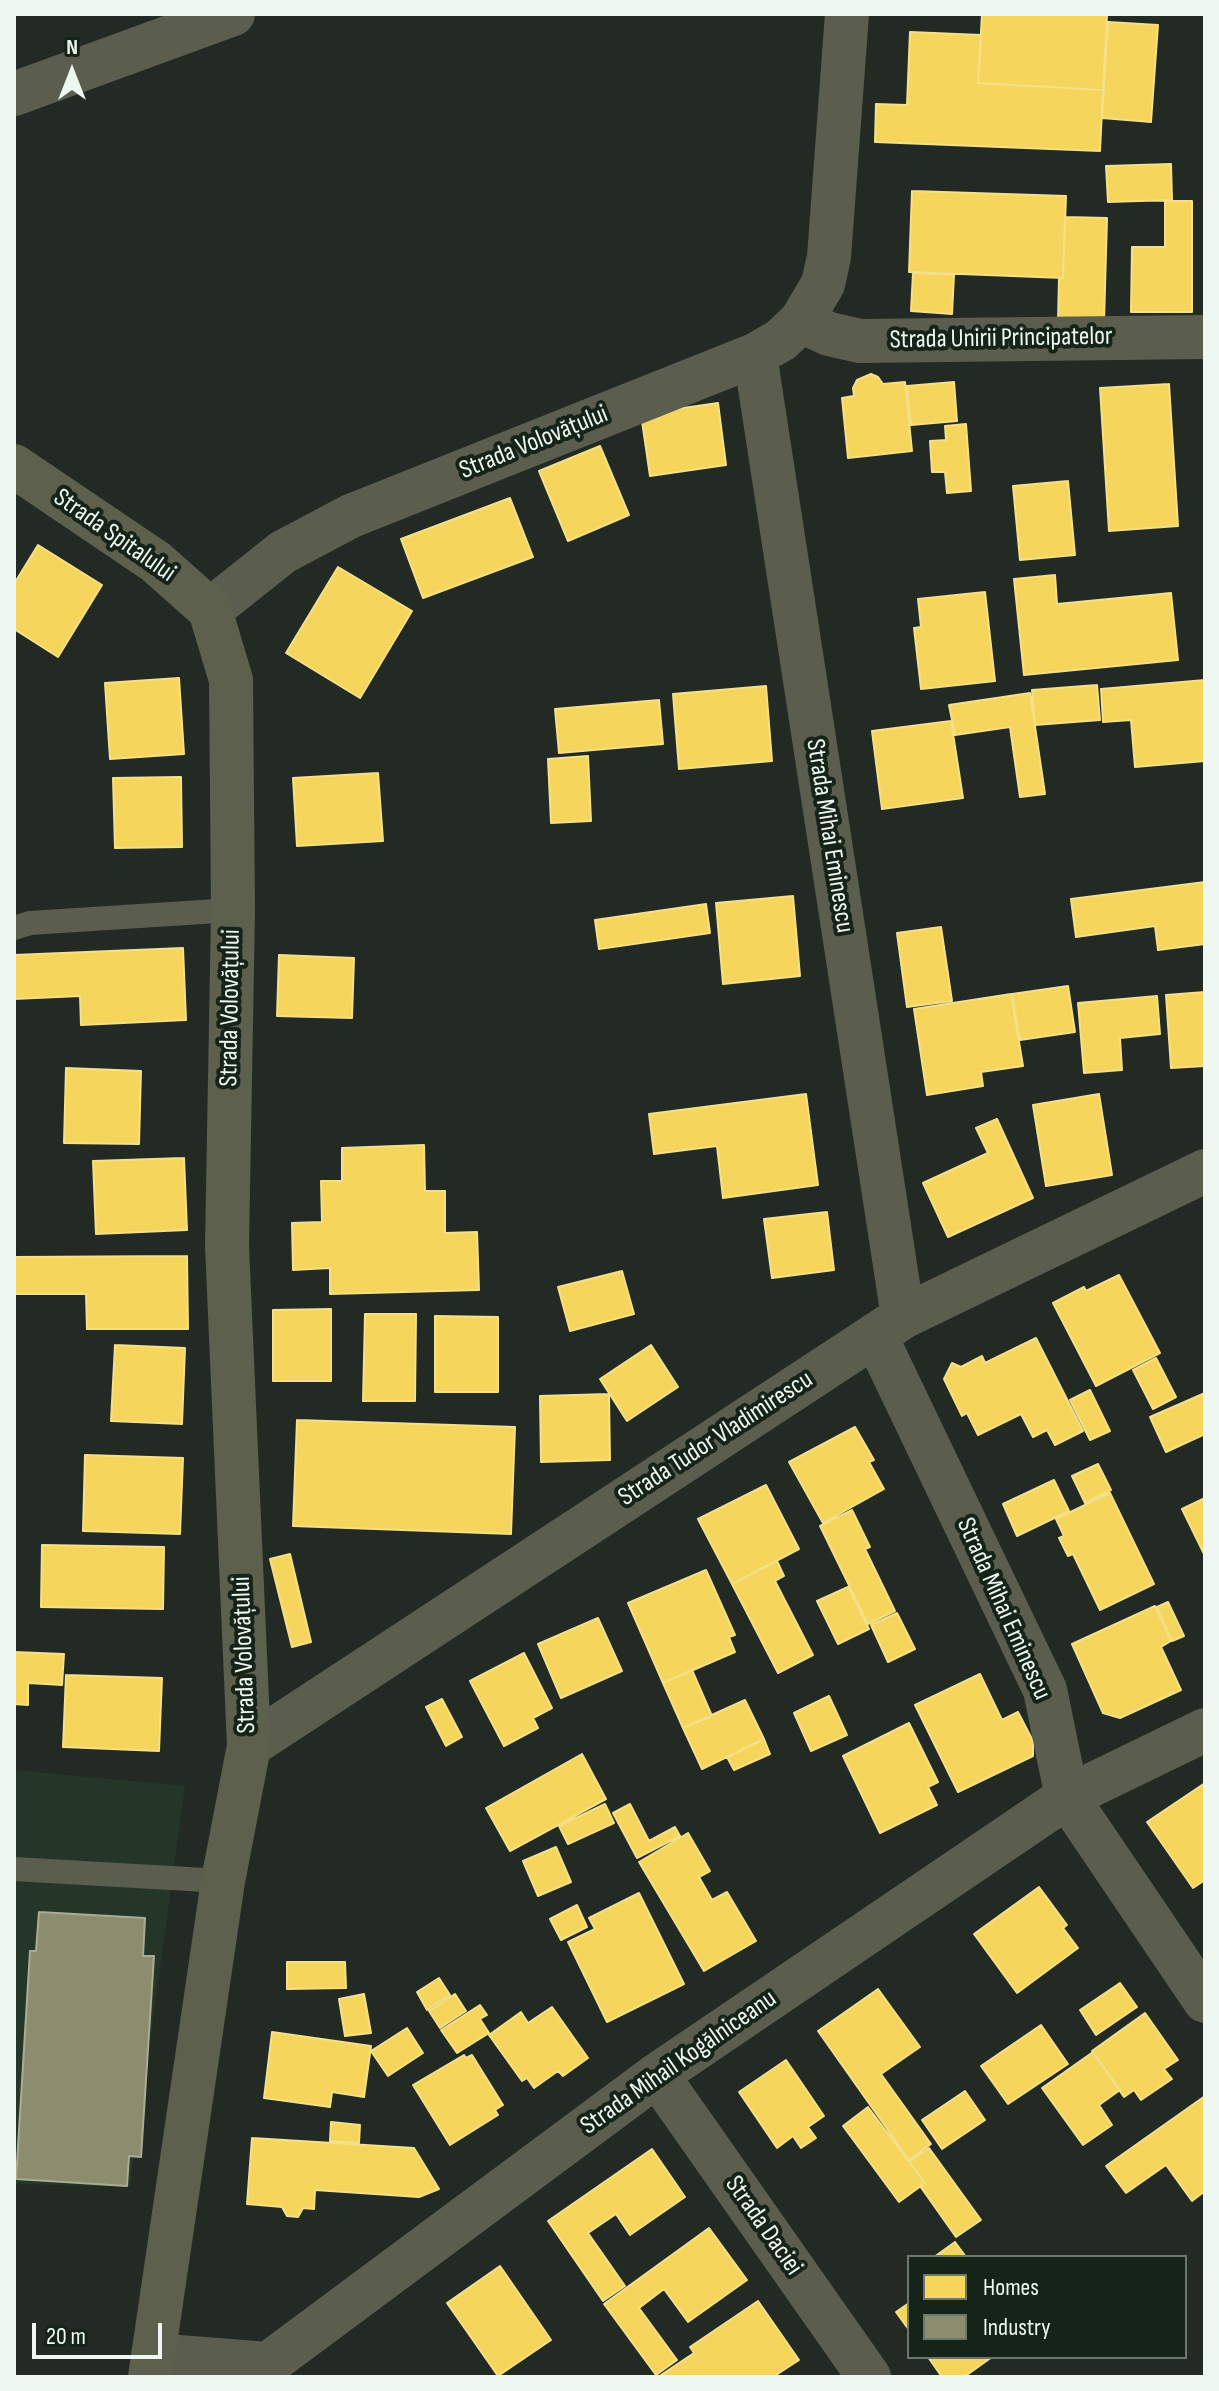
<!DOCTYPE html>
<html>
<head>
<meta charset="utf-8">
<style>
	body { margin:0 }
	#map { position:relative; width:1219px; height:2391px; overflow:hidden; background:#222a23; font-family:"Sofia Sans Condensed",sans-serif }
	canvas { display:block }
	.frame { position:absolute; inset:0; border:16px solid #eff8f0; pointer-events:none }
	.legend { position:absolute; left:907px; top:2255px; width:280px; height:104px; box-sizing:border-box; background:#152318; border:2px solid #6c786e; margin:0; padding:10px 14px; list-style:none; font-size:24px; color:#eff8f0 }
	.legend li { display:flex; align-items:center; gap:16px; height:40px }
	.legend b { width:40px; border:2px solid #6c786e }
	.north { position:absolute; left:32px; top:32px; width:80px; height:80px; -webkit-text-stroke:6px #152318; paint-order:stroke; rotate:0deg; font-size:22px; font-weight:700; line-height:32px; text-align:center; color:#eff8f0 }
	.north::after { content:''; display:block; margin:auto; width:28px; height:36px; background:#eff8f0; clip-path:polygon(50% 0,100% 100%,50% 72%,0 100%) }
	.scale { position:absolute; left:32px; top:2323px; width:130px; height:36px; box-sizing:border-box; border:4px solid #eff8f0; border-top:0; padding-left:10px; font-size:24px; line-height:28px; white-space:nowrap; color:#eff8f0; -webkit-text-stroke:6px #152318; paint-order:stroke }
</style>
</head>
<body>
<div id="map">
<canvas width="1219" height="2391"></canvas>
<div class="frame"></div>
<ul class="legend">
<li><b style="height:22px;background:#f6d55c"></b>Homes</li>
<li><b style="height:22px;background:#8c8c6e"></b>Industry</li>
</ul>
<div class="north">N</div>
<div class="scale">20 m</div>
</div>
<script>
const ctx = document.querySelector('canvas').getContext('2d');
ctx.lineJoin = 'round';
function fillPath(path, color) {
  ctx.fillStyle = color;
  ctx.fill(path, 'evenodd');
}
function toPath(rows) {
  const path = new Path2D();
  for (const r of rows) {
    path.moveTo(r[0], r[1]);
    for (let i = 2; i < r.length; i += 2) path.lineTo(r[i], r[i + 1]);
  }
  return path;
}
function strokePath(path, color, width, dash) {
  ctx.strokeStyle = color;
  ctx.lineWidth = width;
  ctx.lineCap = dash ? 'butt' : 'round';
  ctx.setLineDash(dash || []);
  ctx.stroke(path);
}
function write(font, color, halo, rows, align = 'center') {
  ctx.font = font + ' "Sofia Sans Condensed",sans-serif';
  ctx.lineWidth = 8;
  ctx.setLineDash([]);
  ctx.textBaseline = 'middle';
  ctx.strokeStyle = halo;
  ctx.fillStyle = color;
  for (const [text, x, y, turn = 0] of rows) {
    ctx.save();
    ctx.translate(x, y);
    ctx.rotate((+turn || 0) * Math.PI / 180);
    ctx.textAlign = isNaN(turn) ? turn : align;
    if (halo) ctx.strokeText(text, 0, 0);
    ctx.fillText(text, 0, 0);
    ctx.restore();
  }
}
fillPath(toPath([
	[14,1770,185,1786,130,2187,14,2184]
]), '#243627');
const homes = toPath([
	[982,14,1107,15,1103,90,978,83,982,14],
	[1108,22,1158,25,1151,122,1102,118,1108,22],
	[910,32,981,35,978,83,1103,90,1100,151,875,142,876,104,907,105,910,32],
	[1171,164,1172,200,1108,202,1106,166,1171,164],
	[912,191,1066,196,1063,278,909,272,912,191],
	[1165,201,1192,201,1192,312,1131,312,1132,247,1165,247,1165,201],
	[1065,217,1107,218,1104,322,1058,321,1059,278,1063,278,1065,217],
	[913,273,954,275,952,314,911,311,913,273],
	[871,374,878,377,883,384,905,382,912,451,848,458,842,398,854,396,853,388,857,380,871,374],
	[954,382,957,421,911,425,907,386,954,382],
	[1169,384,1178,526,1109,531,1100,388,1169,384],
	[718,403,726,465,650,476,641,414,718,403],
	[966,424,971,491,947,493,945,472,932,472,930,441,946,440,945,426,966,424],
	[600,446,629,515,568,541,539,471,600,446],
	[1068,481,1075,555,1020,560,1013,486,1068,481],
	[510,498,533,557,423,598,401,539,510,498],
	[38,545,102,585,58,657,14,629,14,584,38,545],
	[338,567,412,611,360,698,286,653,338,567],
	[1055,575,1057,604,1171,593,1178,660,1024,675,1014,579,1055,575],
	[985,592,995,681,921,689,914,628,921,627,918,599,985,592],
	[179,678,184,754,110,759,105,683,179,678],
	[1205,680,1205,761,1135,767,1131,720,1103,722,1101,689,1205,680],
	[1097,685,1100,720,1035,725,1032,690,1097,685],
	[766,686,772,761,679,769,673,694,766,686],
	[1030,693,1045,794,1020,797,1010,727,955,735,949,705,1030,693],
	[659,700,663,744,559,753,555,709,659,700],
	[951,721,963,798,882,809,872,731,951,721],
	[588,756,591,821,551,823,548,759,588,756],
	[378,773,383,841,297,846,293,778,378,773],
	[181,777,182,847,115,848,113,778,181,777],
	[1205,882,1205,944,1158,950,1155,926,1076,937,1071,899,1205,882],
	[793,896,800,976,723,984,716,903,793,896],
	[706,904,710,933,599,949,595,920,706,904],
	[941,927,952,1001,907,1007,897,933,941,927],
	[183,948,186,1020,81,1025,80,996,14,999,14,955,183,948],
	[279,955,354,958,352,1018,277,1016,279,955],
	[1068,986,1075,1032,1020,1040,1012,994,1068,986],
	[1205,992,1205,1066,1171,1068,1166,995,1205,992],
	[1011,994,1023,1066,981,1072,983,1086,927,1095,914,1009,1011,994],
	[1157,996,1160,1034,1120,1038,1122,1070,1084,1073,1078,1003,1157,996],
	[66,1068,141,1071,139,1144,64,1143,66,1068],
	[806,1094,818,1185,723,1198,717,1146,654,1154,649,1114,806,1094],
	[1099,1094,1112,1175,1046,1186,1033,1105,1099,1094],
	[997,1119,1033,1198,948,1237,923,1183,988,1153,976,1128,997,1119],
	[424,1145,425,1191,445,1191,445,1233,477,1232,479,1290,330,1294,330,1268,293,1270,292,1223,322,1222,321,1181,342,1181,342,1148,424,1145],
	[184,1158,187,1230,96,1234,93,1161,184,1158],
	[827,1212,834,1270,772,1278,764,1219,827,1212],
	[187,1256,188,1329,87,1329,86,1294,14,1294,14,1257,187,1256],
	[622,1271,634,1314,570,1331,558,1287,622,1271],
	[1119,1275,1160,1353,1096,1386,1053,1303,1084,1287,1086,1291,1119,1275],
	[331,1309,331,1381,273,1381,273,1310,331,1309],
	[365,1314,416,1314,415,1401,363,1401,365,1314],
	[435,1316,498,1317,498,1392,435,1392,435,1316],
	[1036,1338,1083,1431,1055,1445,1047,1430,1033,1437,1021,1414,978,1435,967,1413,962,1416,944,1379,952,1363,961,1367,982,1356,985,1363,1036,1338],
	[115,1345,185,1348,182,1424,111,1421,115,1345],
	[651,1345,678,1387,627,1421,600,1379,651,1345],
	[1156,1358,1176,1397,1153,1409,1133,1370,1156,1358],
	[1090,1390,1110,1431,1090,1440,1070,1400,1090,1390],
	[1205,1393,1205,1434,1166,1452,1150,1417,1205,1393],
	[609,1394,610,1460,541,1462,540,1396,609,1394],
	[297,1420,515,1427,511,1534,293,1526,297,1420],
	[855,1427,874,1460,869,1462,884,1489,823,1523,789,1462,855,1427],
	[85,1455,183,1458,180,1534,83,1531,85,1455],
	[1098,1464,1111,1490,1085,1503,1072,1476,1098,1464],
	[1054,1480,1069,1511,1017,1536,1003,1504,1054,1480],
	[766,1485,799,1549,732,1584,698,1519,766,1485],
	[1110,1493,1154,1584,1100,1610,1073,1554,1068,1556,1059,1538,1064,1536,1056,1519,1110,1493],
	[1205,1498,1205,1556,1182,1509,1205,1498],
	[852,1510,870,1547,865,1549,895,1611,868,1624,820,1526,852,1510],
	[42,1545,164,1547,163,1609,41,1607,42,1545],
	[290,1554,311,1642,292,1647,270,1559,290,1554],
	[777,1561,784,1576,775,1581,813,1655,778,1673,732,1584,777,1561],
	[706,1570,735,1635,729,1637,735,1652,663,1683,628,1603,706,1570],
	[848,1587,869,1629,838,1644,817,1601,848,1587],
	[1168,1602,1184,1636,1172,1641,1157,1607,1168,1602],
	[1155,1606,1171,1641,1161,1647,1181,1690,1120,1718,1103,1713,1072,1644,1155,1606],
	[897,1613,915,1649,888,1662,871,1625,897,1613],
	[598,1618,622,1671,561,1698,538,1644,598,1618],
	[14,1652,64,1654,62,1685,28,1683,28,1705,14,1704,14,1652],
	[524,1653,552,1708,533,1718,538,1728,504,1746,470,1681,524,1653],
	[692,1670,712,1716,683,1728,663,1683,692,1670],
	[980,1674,1002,1720,1018,1712,1033,1741,1033,1756,958,1792,915,1705,980,1674],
	[66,1675,162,1678,159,1751,63,1747,66,1675],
	[829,1696,847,1735,811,1751,794,1713,829,1696],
	[442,1699,462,1737,446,1746,426,1707,442,1699],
	[745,1700,764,1739,702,1769,683,1728,745,1700],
	[909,1723,938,1782,928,1787,937,1805,880,1833,843,1756,909,1723],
	[764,1739,770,1754,734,1770,727,1757,764,1739],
	[582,1754,606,1799,510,1851,486,1808,582,1754],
	[1205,1783,1205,1880,1193,1888,1147,1822,1205,1783],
	[605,1804,614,1823,568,1844,559,1826,605,1804],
	[630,1804,649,1841,675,1827,680,1836,637,1858,613,1813,630,1804],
	[688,1833,710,1871,699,1877,712,1900,727,1892,756,1941,704,1971,639,1862,688,1833],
	[556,1847,571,1882,538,1896,523,1861,556,1847],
	[1039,1887,1067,1925,1063,1928,1078,1948,1017,1993,974,1934,1039,1887],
	[639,1893,684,1984,607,2022,568,1942,595,1929,589,1918,639,1893],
	[577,1905,587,1927,561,1940,550,1919,577,1905],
	[287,1962,345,1962,346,1988,287,1989,287,1962],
	[439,1978,450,1995,427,2010,417,1992,439,1978],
	[1120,1983,1137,2007,1096,2035,1080,2010,1120,1983],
	[878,1989,920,2047,881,2074,931,2144,909,2160,818,2031,878,1989],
	[364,1994,371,2033,345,2036,339,1999,364,1994],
	[455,1994,466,2011,440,2028,429,2011,455,1994],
	[480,2005,487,2015,480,2019,489,2033,457,2053,441,2030,480,2005],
	[552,2007,588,2058,563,2076,558,2071,534,2088,527,2078,522,2081,489,2035,521,2012,528,2023,552,2007],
	[1145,2013,1178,2060,1164,2069,1172,2079,1141,2100,1134,2090,1124,2097,1092,2051,1145,2013],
	[1041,2025,1068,2064,1008,2104,981,2066,1041,2025],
	[407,2028,423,2053,388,2076,371,2051,407,2028],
	[272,2032,371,2046,364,2097,332,2092,330,2107,264,2098,272,2032],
	[1093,2052,1120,2090,1099,2105,1112,2125,1083,2145,1042,2088,1093,2052],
	[464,2055,466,2058,472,2055,503,2105,495,2110,498,2115,450,2145,413,2085,464,2055],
	[786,2060,824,2116,808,2127,816,2138,801,2148,793,2136,777,2148,739,2092,786,2060],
	[965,2091,985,2120,942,2149,922,2120,965,2091],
	[1205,2096,1205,2191,1192,2201,1166,2165,1126,2193,1106,2166,1205,2096],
	[868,2107,925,2183,899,2202,843,2126,868,2107],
	[331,2122,360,2125,359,2143,330,2141,331,2122],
	[252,2138,414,2148,439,2189,419,2197,315,2190,314,2209,303,2208,298,2217,287,2216,282,2207,247,2204,252,2138],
	[929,2148,981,2220,956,2237,920,2186,925,2183,909,2162,929,2148],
	[652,2149,685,2197,630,2235,616,2214,588,2233,625,2286,603,2301,548,2221,652,2149],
	[709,2228,747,2280,688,2322,664,2289,639,2308,677,2360,656,2375,604,2304,709,2228],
	[955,2242,966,2257,934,2257,955,2242],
	[500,2266,551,2340,498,2376,447,2303,500,2266],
	[758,2301,799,2360,773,2377,658,2377,694,2353,690,2347,758,2301],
	[909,2303,909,2330,896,2312,909,2303],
	[928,2357,992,2357,964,2377,942,2377,928,2357]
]);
fillPath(homes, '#f6d55c');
strokePath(homes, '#f4e088', 2);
const industry = toPath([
	[39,1912,145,1918,143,1956,154,1956,141,2157,129,2156,127,2186,16,2179,30,1951,36,1951,39,1912]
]);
fillPath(industry, '#8c8c6e');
strokePath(industry, '#aaac95', 2);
strokePath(toPath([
	[14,928,30,923,233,910],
	[14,1869,223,1881]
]), '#5b5e4f', 24);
strokePath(toPath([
	[14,94,233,14],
	[801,321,829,334,860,341,1205,337],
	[755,355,903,1317],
	[210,610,283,552,351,516,755,355,781,340,801,321,823,284,829,257,847,14],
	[875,1335,1045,1690,1067,1797,1205,2001],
	[657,2075,869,2377],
	[153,2355,268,2364,657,2075,1067,1797,1205,1730]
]), '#5b5e4f', 44);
strokePath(toPath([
	[249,1746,903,1317,1205,1171]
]), '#5b5e4f', 44);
strokePath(toPath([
	[14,466,156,562,210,610,231,680,233,910,227,1246,249,1746,223,1881,150,2377]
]), '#5c604c', 44);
write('26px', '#eff8f0', '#152318', [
	["Strada Unirii Principatelor",1001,339,-1],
	["Strada Volovățului",534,443,-22],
	["Strada Spitalului",114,536,35],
	["Strada Mihai Eminescu",829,836,81],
	["Strada Volovățului",231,1008,-89],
	["Strada Tudor Vladimirescu",716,1439,-33],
	["Strada Mihai Eminescu",1003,1609,66],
	["Strada Volovățului",245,1655,-92],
	["Strada Mihail Kogălniceanu",679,2063,-35],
	["Strada Daciei",763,2226,55]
]);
</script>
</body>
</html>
